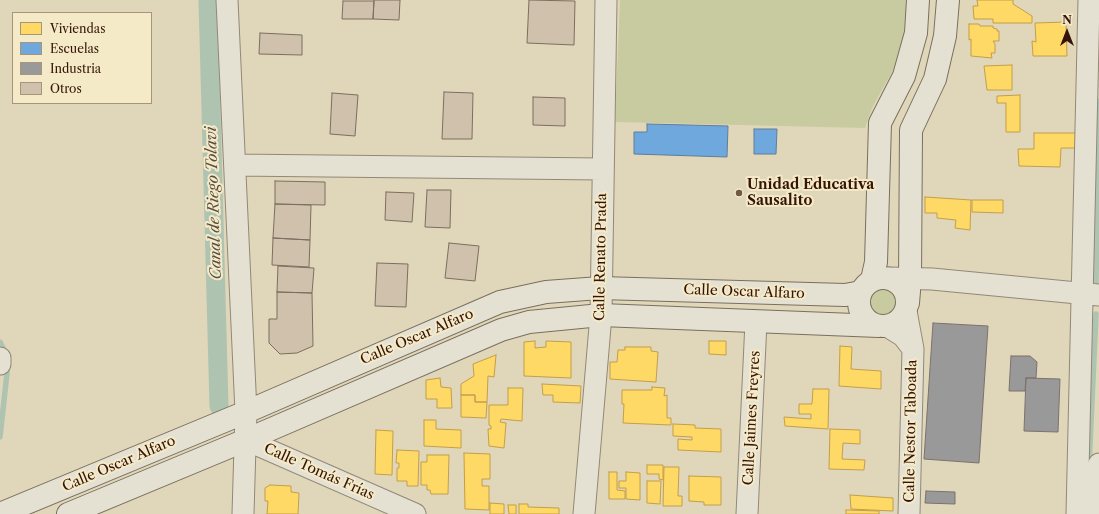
<!DOCTYPE html>
<html>
<head>
<meta charset="utf-8">
<style>
	body { margin:0 }
	#map { position:relative; width:1099px; height:514px; overflow:hidden; background:#e0d6b9; font-family:"Libre Caslon Text",serif }
	canvas { display:block }
	.legend { position:absolute; left:12px; top:12px; width:140px; height:92px; box-sizing:border-box; background:#f5eac8; border:1px solid #a8947b; margin:0; padding:5px 7px; list-style:none; font-size:12px; color:#351407 }
	.legend li { display:flex; align-items:center; gap:8px; height:20px }
	.legend b { width:20px; border:1px solid #a8947b }
	.north { position:absolute; left:1047px; top:12px; width:40px; height:40px; -webkit-text-stroke:3px #f5eac8; paint-order:stroke; rotate:0deg; font-size:11px; font-weight:700; line-height:16px; text-align:center; color:#351407 }
	.north::after { content:''; display:block; margin:auto; width:14px; height:18px; background:#351407; clip-path:polygon(50% 0,100% 100%,50% 72%,0 100%) }
</style>
</head>
<body>
<div id="map">
<canvas width="1099" height="514"></canvas>
<ul class="legend">
<li><b style="height:11px;background:#ffd966"></b>Viviendas</li>
<li><b style="height:11px;background:#6fa8dc"></b>Escuelas</li>
<li><b style="height:11px;background:#999"></b>Industria</li>
<li><b style="height:11px;background:#d0c1ad"></b>Otros</li>
</ul>
<div class="north">N</div>
</div>
<script>
const ctx = document.querySelector('canvas').getContext('2d');
ctx.lineJoin = 'round';
function fillPath(path, color) {
  ctx.fillStyle = color;
  ctx.fill(path, 'evenodd');
}
function toPath(rows) {
  const path = new Path2D();
  for (const r of rows) {
    if (r.length === 3) {
      path.moveTo(r[0] + r[2], r[1]);
      path.arc(r[0], r[1], r[2], 0, 2 * Math.PI);
      continue;
    }
    path.moveTo(r[0], r[1]);
    for (let i = 2; i < r.length; i += 2) path.lineTo(r[i], r[i + 1]);
  }
  return path;
}
function strokePath(path, color, width, dash) {
  ctx.strokeStyle = color;
  ctx.lineWidth = width;
  ctx.lineCap = dash ? 'butt' : 'round';
  ctx.setLineDash(dash || []);
  ctx.stroke(path);
}
function write(font, color, halo, rows, align = 'center') {
  ctx.font = font + ' "Libre Caslon Text",serif';
  ctx.lineWidth = 4;
  ctx.setLineDash([]);
  ctx.textBaseline = 'middle';
  ctx.strokeStyle = halo;
  ctx.fillStyle = color;
  for (const [text, x, y, turn = 0] of rows) {
    ctx.save();
    ctx.translate(x, y);
    ctx.rotate((+turn || 0) * Math.PI / 180);
    ctx.textAlign = isNaN(turn) ? turn : align;
    if (halo) ctx.strokeText(text, 0, 0);
    ctx.fillText(text, 0, 0);
    ctx.restore();
  }
}
fillPath(toPath([
	[620,0,908,0,907,29,894,68,872,108,865,128,615,122],
	[883,303,14]
]), '#c8cba0');
const homes = toPath([
	[977,0,1013,0,1013,4,1032,16,1032,23,993,23,993,19,974,19,973,6,978,6,977,0],
	[1066,22,1067,56,1033,56,1032,41,1036,42,1035,23,1066,22],
	[969,24,979,24,980,26,993,26,993,28,997,29,997,31,999,31,999,41,993,41,995,44,995,53,991,53,992,58,971,56,971,39,969,40,969,24],
	[1012,65,1012,90,987,90,984,66,1012,65],
	[1020,95,1020,132,1006,132,1006,103,997,103,997,96,1020,95],
	[1034,133,1078,133,1078,148,1061,148,1060,167,1019,166,1018,149,1034,149,1034,133],
	[925,197,971,200,970,230,955,228,956,220,937,218,937,213,925,213,925,197],
	[972,200,1003,200,1003,213,972,212,972,200],
	[535,341,535,348,546,347,546,341,571,342,571,378,524,376,524,342,535,341],
	[709,341,726,341,726,355,709,354,709,341],
	[840,346,852,347,851,369,881,371,881,389,839,386,840,346],
	[625,347,651,347,651,351,658,352,656,382,610,379,610,362,617,362,618,350,625,350,625,347],
	[496,355,494,377,488,376,487,402,475,402,475,395,461,395,461,384,474,376,473,364,496,355],
	[440,378,441,387,451,388,452,408,437,408,437,399,426,399,426,380,440,378],
	[542,384,581,386,580,403,553,402,553,395,543,395,542,384],
	[652,387,665,388,664,396,667,395,667,418,671,418,671,425,623,423,624,404,622,404,622,390,652,390,652,387],
	[508,388,523,388,522,421,501,419,500,422,506,423,504,448,489,446,488,429,491,429,491,426,489,425,489,405,508,405,508,388],
	[813,389,829,389,828,429,785,426,784,417,811,419,811,414,799,414,799,404,812,404,813,389],
	[461,395,475,395,475,402,487,402,486,418,461,417,461,395],
	[424,420,436,420,436,429,461,430,461,448,424,446,424,420],
	[673,424,695,425,695,428,721,429,721,452,678,450,678,439,692,440,692,437,673,436,673,424],
	[830,429,860,430,860,444,843,443,842,459,865,460,864,470,829,469,830,429],
	[376,430,393,431,392,475,375,474,376,430],
	[397,450,419,451,418,486,407,486,407,481,397,481,397,468,399,468,399,463,396,463,397,450],
	[464,453,490,454,490,479,482,479,482,486,489,486,489,510,465,509,464,453],
	[427,455,449,455,448,494,431,494,430,490,427,490,427,485,421,485,421,462,427,462,427,455],
	[647,465,663,465,663,480,659,479,659,474,647,474,647,465],
	[664,467,679,467,678,496,682,496,682,506,663,506,664,467],
	[609,472,617,472,617,490,625,491,625,499,609,499,609,472],
	[626,472,640,473,640,500,626,499,626,488,619,488,619,481,626,481,626,472],
	[689,476,721,477,721,505,704,505,704,502,689,501,689,476],
	[647,481,661,481,660,504,647,503,647,481],
	[270,485,291,486,291,492,299,493,298,514,267,514,268,501,265,501,265,488,270,485],
	[850,495,893,498,893,511,851,509,850,495],
	[490,503,504,504,504,514,490,514,490,503],
	[519,504,528,504,528,507,559,508,559,514,519,514,519,504],
	[508,505,516,505,516,514,509,514,508,505],
	[846,510,879,511,879,514,846,514,846,510]
]);
fillPath(homes, '#ffd966');
strokePath(homes, '#c29e4a', 1);
const schools = toPath([
	[647,124,728,126,727,157,634,154,634,132,647,132,647,124],
	[754,129,777,129,776,154,754,154,754,129]
]);
fillPath(schools, '#6fa8dc');
strokePath(schools, '#5e7c9c', 1);
const industry = toPath([
	[933,323,988,326,979,463,924,459,933,323],
	[1011,356,1030,356,1037,362,1036,378,1026,378,1025,391,1009,391,1011,356],
	[1026,378,1060,379,1058,432,1024,431,1026,378],
	[926,491,955,492,955,504,925,503,926,491]
]);
fillPath(industry, '#999');
strokePath(industry, '#7b716d', 1);
strokePath(toPath([
	[1096,282,1099,101],
	[0,342,6,354],
	[0,437,8,364],
	[1089,466,1096,314]
]), '#afc3b1', 5.5);
strokePath(toPath([
	[208,0,219,406]
]), '#afc3b1', 19);
const building = toPath([
	[400,0,399,20,373,19,374,0,400,0],
	[529,0,575,1,574,45,527,43,529,0],
	[343,1,374,1,373,19,342,19,343,1],
	[260,33,302,35,302,55,259,54,260,33],
	[444,92,473,93,472,139,442,139,444,92],
	[332,93,358,95,355,136,330,134,332,93],
	[533,97,565,98,565,126,533,125,533,97],
	[275,181,325,182,325,205,275,204,275,181],
	[427,190,451,190,450,228,425,227,427,190],
	[386,192,414,193,412,222,385,220,386,192],
	[275,204,311,205,310,240,273,238,275,204],
	[273,238,310,240,309,267,272,265,273,238],
	[449,243,479,246,475,281,445,278,449,243],
	[377,263,408,264,406,307,375,306,377,263],
	[278,266,314,268,312,293,277,292,278,266],
	[277,292,312,293,313,346,297,353,280,354,269,343,269,319,277,319,277,292]
]);
fillPath(building, '#d0c1ad');
strokePath(building, '#7a6f5f', 1);
const street = toPath([
	[227,0,246,412,243,514],
	[235,165,602,169],
	[889,278,932,279,1099,295],
	[906,311,913,349,909,514],
	[887,326,903,336,913,349],
	[0,358,0,364],
	[246,440,415,514],
	[584,514,601,315,606,0],
	[747,514,756,322],
	[1077,514,1089,0],
	[1098,514,1099,464]
]);
const secondary = toPath([
	[883,302,24],
	[872,280,876,262,880,123,904,76,916,33,918,0],
	[908,303,910,279,911,130,935,79,945,36,948,0],
	[0,514,246,412,500,302,546,292,600,288,845,295,861,292],
	[68,514,246,440,501,330,529,322,601,315,879,326]
]);
strokePath(street, '#928877', 23);
strokePath(secondary, '#7a6f5f', 24);
strokePath(street, '#e5e1d2', 21);
strokePath(secondary, '#e5e1d2', 22);
for (const [x, y, r, color] of [
	[739,193,4,"#715845"]
]) {
  const dot = new Path2D();
  dot.arc(x, y, r, 0, 2 * Math.PI);
  ctx.fillStyle = color;
  ctx.fill(dot);
  strokePath(dot, '#f5eac8', 1.5);
}
write('bold 14px', '#351407', '#f5eac8', [
	["Unidad Educativa",747,185],
	["Sausalito",747,201]
], 'left');
write('14px', '#351407', '#f5eac8', [
	["Calle Renato Prada",601,257,-89],
	["Calle Oscar Alfaro",744,292,2],
	["Calle Oscar Alfaro",417,337,-23],
	["Calle Jaimes Freyres",752,418,-87],
	["Calle Nestor Taboada",911,431,-89],
	["Calle Oscar Alfaro",119,464,-23],
	["Calle Tomás Frías",319,472,24]
]);
write('italic 15px', '#584e41', '#f5eac8', [
	["Canal de Riego Tolavi",214,203,-92]
]);
</script>
</body>
</html>
